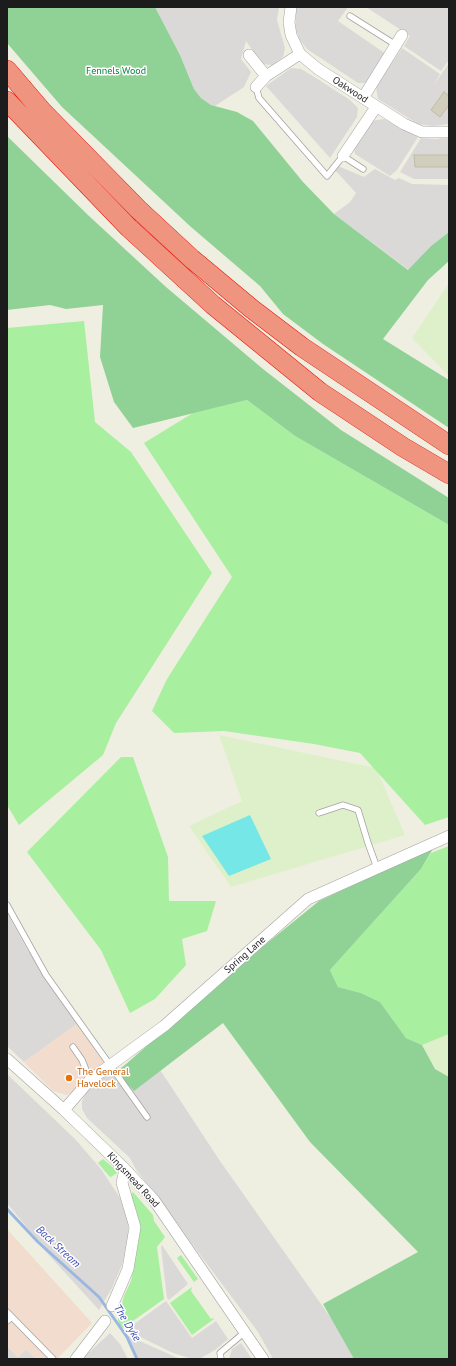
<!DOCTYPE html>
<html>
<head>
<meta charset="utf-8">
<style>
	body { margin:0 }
	#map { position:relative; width:456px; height:1366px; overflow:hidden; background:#eeefe0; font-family:"PT Sans",sans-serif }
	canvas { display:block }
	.frame { position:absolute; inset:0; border:8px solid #1c1c1c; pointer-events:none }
</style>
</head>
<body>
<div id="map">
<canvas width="456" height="1366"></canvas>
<div class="frame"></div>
</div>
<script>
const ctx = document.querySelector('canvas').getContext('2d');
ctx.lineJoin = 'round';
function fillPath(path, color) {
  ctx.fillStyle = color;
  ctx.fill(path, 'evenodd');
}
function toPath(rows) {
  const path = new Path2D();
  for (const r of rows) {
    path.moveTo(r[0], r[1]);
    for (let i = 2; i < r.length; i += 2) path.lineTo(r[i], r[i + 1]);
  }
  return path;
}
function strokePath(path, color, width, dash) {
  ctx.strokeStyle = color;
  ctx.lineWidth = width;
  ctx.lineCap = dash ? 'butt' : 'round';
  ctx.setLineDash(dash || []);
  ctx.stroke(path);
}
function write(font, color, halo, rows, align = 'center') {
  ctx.font = font + ' "PT Sans",sans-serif';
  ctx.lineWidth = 3;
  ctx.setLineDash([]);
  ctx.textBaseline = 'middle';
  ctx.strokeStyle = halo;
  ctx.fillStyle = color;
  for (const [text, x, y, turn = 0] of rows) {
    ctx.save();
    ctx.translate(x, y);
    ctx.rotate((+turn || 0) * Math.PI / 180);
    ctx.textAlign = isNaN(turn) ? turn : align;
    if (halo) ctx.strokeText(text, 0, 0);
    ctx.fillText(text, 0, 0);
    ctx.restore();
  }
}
fillPath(toPath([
	[155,7,279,7,277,20,285,48,283,57,272,65,262,64,246,41,241,59,251,72,244,87,215,106,211,105,201,98,194,89,180,55],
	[296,7,348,7,338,21,386,54,366,83,358,83,307,49,300,40,296,29],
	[366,7,446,7,449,8,449,60,441,71,404,46,410,36],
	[402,48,440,74,433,86,449,63,449,124,433,126,418,124,378,99,376,87],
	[291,68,301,69,316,78,350,100,358,108,357,117,330,158,266,86],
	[384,119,418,137,397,170,390,176,355,154,354,147,371,121],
	[449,137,449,179,414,179,400,172,421,138,436,139],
	[338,166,364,177,375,169,395,180,399,178,412,184,449,185,449,232,431,246,409,270,334,214,350,202,356,193,335,170],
	[7,913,27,949,77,1024,24,1062,7,1046],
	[149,1053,220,1161,328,1314,367,1359,273,1359,258,1332,135,1168,130,1158,87,1118,82,1109,82,1101,86,1093,97,1081,112,1071,117,1070,140,1055],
	[7,1074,75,1139,101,1169,120,1198,128,1221,128,1239,123,1262,112,1288,99,1310,36,1241,37,1240,7,1203],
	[162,1245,188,1284,169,1300,167,1298,161,1247],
	[166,1301,192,1338,216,1321,228,1339,215,1350,201,1358,189,1358,173,1353,126,1330],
	[110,1333,120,1344,128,1359,82,1359],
	[124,1334,180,1359,136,1359],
	[241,1343,252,1359,229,1359,232,1349],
	[7,1346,18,1357,26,1349,36,1359,7,1359]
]), '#dad9d8');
fillPath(toPath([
	[77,1024,104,1063,81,1087,67,1095,53,1091,24,1062],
	[7,1229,92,1323,57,1359,36,1359,26,1350,18,1357,7,1346]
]), '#f2dccd');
fillPath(toPath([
	[449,283,449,376,412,338],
	[219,735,376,768,405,835,231,887,189,826,242,801],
	[449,1034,449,1077,435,1069,422,1045]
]), '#def0c9');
fillPath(toPath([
	[84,321,95,422,131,452,212,573,116,723,103,755,19,825,7,805,7,328],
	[247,400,295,436,449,525,449,817,425,825,360,753,314,744,224,731,174,733,152,711,167,679,232,577,144,443,193,413],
	[121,757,133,757,168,857,169,901,216,901,207,931,182,939,186,965,155,999,130,1013,101,950,27,852],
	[449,846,449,1034,422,1045,406,1038,380,1002,361,993,338,987,330,970,421,869,431,853],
	[103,1159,115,1169,117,1173,111,1177,109,1176,98,1163],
	[133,1192,153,1215,154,1221,165,1237,157,1247,164,1299,123,1328,119,1325,118,1320,124,1296,131,1281,136,1257,138,1225,137,1212,130,1195],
	[181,1255,198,1279,194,1282,177,1258],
	[192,1287,191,1291,211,1319,213,1318,214,1319,192,1335,170,1303]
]), '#a8ef9f');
fillPath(toPath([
	[7,7,155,7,180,55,194,89,201,98,211,105,237,112,253,121,303,182,334,214,408,270,431,246,449,232,449,261,428,280,383,339,449,380,449,428,323,344,283,314,260,286,191,227,62,107,7,43],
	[7,136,89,216,166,287,263,369,341,430,449,498,449,525,295,436,247,400,133,428,114,402,100,357,103,305,66,309,50,305,7,310],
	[434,847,421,869,330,970,338,987,361,993,380,1002,406,1038,422,1045,435,1069,449,1077,449,1359,354,1359,323,1304,418,1252,310,1142,223,1023,134,1091,117,1072,223,979,319,901]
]), '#90d296');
fillPath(toPath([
	[250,815,271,859,229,876,202,836]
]), '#75e7e6');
strokePath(toPath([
	[7,1209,38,1242,99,1297,127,1337,137,1359]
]), '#9bb7e1', 3);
const building = toPath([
	[444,92,449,96,449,105,440,117,431,110,444,92],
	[414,155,449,155,449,167,415,167,414,155]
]);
fillPath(building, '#d2cebd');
strokePath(building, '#c1bca1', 1);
const lane = toPath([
	[350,16,396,45],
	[256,87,259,98,327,176,343,156,363,169],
	[319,813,343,805,358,810,368,843,377,868],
	[7,905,46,975,147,1117],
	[73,1047,82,1060,90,1080],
	[7,1312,53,1359],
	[7,1321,12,1317],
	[221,1359,220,1353,245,1332]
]);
const street = toPath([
	[291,7,289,22,291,35,300,54,318,69,404,124,422,132,449,132],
	[249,55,266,76],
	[256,87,266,76,300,54],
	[363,98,402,35],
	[343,156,376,107],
	[7,1059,64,1110,125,1169,154,1200,263,1359],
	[64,1110,90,1080,164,1026,308,899,449,836],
	[112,1306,128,1269,135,1227,122,1183,125,1169],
	[76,1359,105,1321]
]);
const highway = toPath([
	[7,70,42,111,138,209,192,259,252,309,302,347,449,445],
	[7,101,129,228,213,305,320,392,403,447,449,474]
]);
strokePath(lane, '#a3a3a3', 7);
strokePath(street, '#a3a3a3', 12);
strokePath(highway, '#e81912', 20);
strokePath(lane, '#fff', 5.5);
strokePath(street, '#fff', 11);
strokePath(highway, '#ef947e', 19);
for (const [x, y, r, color] of [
	[69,1078,4,"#e8710a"]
]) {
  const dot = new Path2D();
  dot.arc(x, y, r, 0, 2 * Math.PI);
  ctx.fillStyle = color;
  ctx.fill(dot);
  strokePath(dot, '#fff', 1.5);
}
write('10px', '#00833d', '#fff', [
	["Fennels Wood",116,71]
]);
write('10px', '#1c1c1c', '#fff', [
	["Oakwood",350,90,33],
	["Spring Lane",245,955,-41],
	["Kingsmead Road",133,1180,47]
]);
write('10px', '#c56008', '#fff', [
	["The General",77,1072],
	["Havelock",77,1084]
], 'left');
write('italic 11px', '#3f4db4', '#fff', [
	["Back Stream",58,1247,43],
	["The Dyke",127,1323,58]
]);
</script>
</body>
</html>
